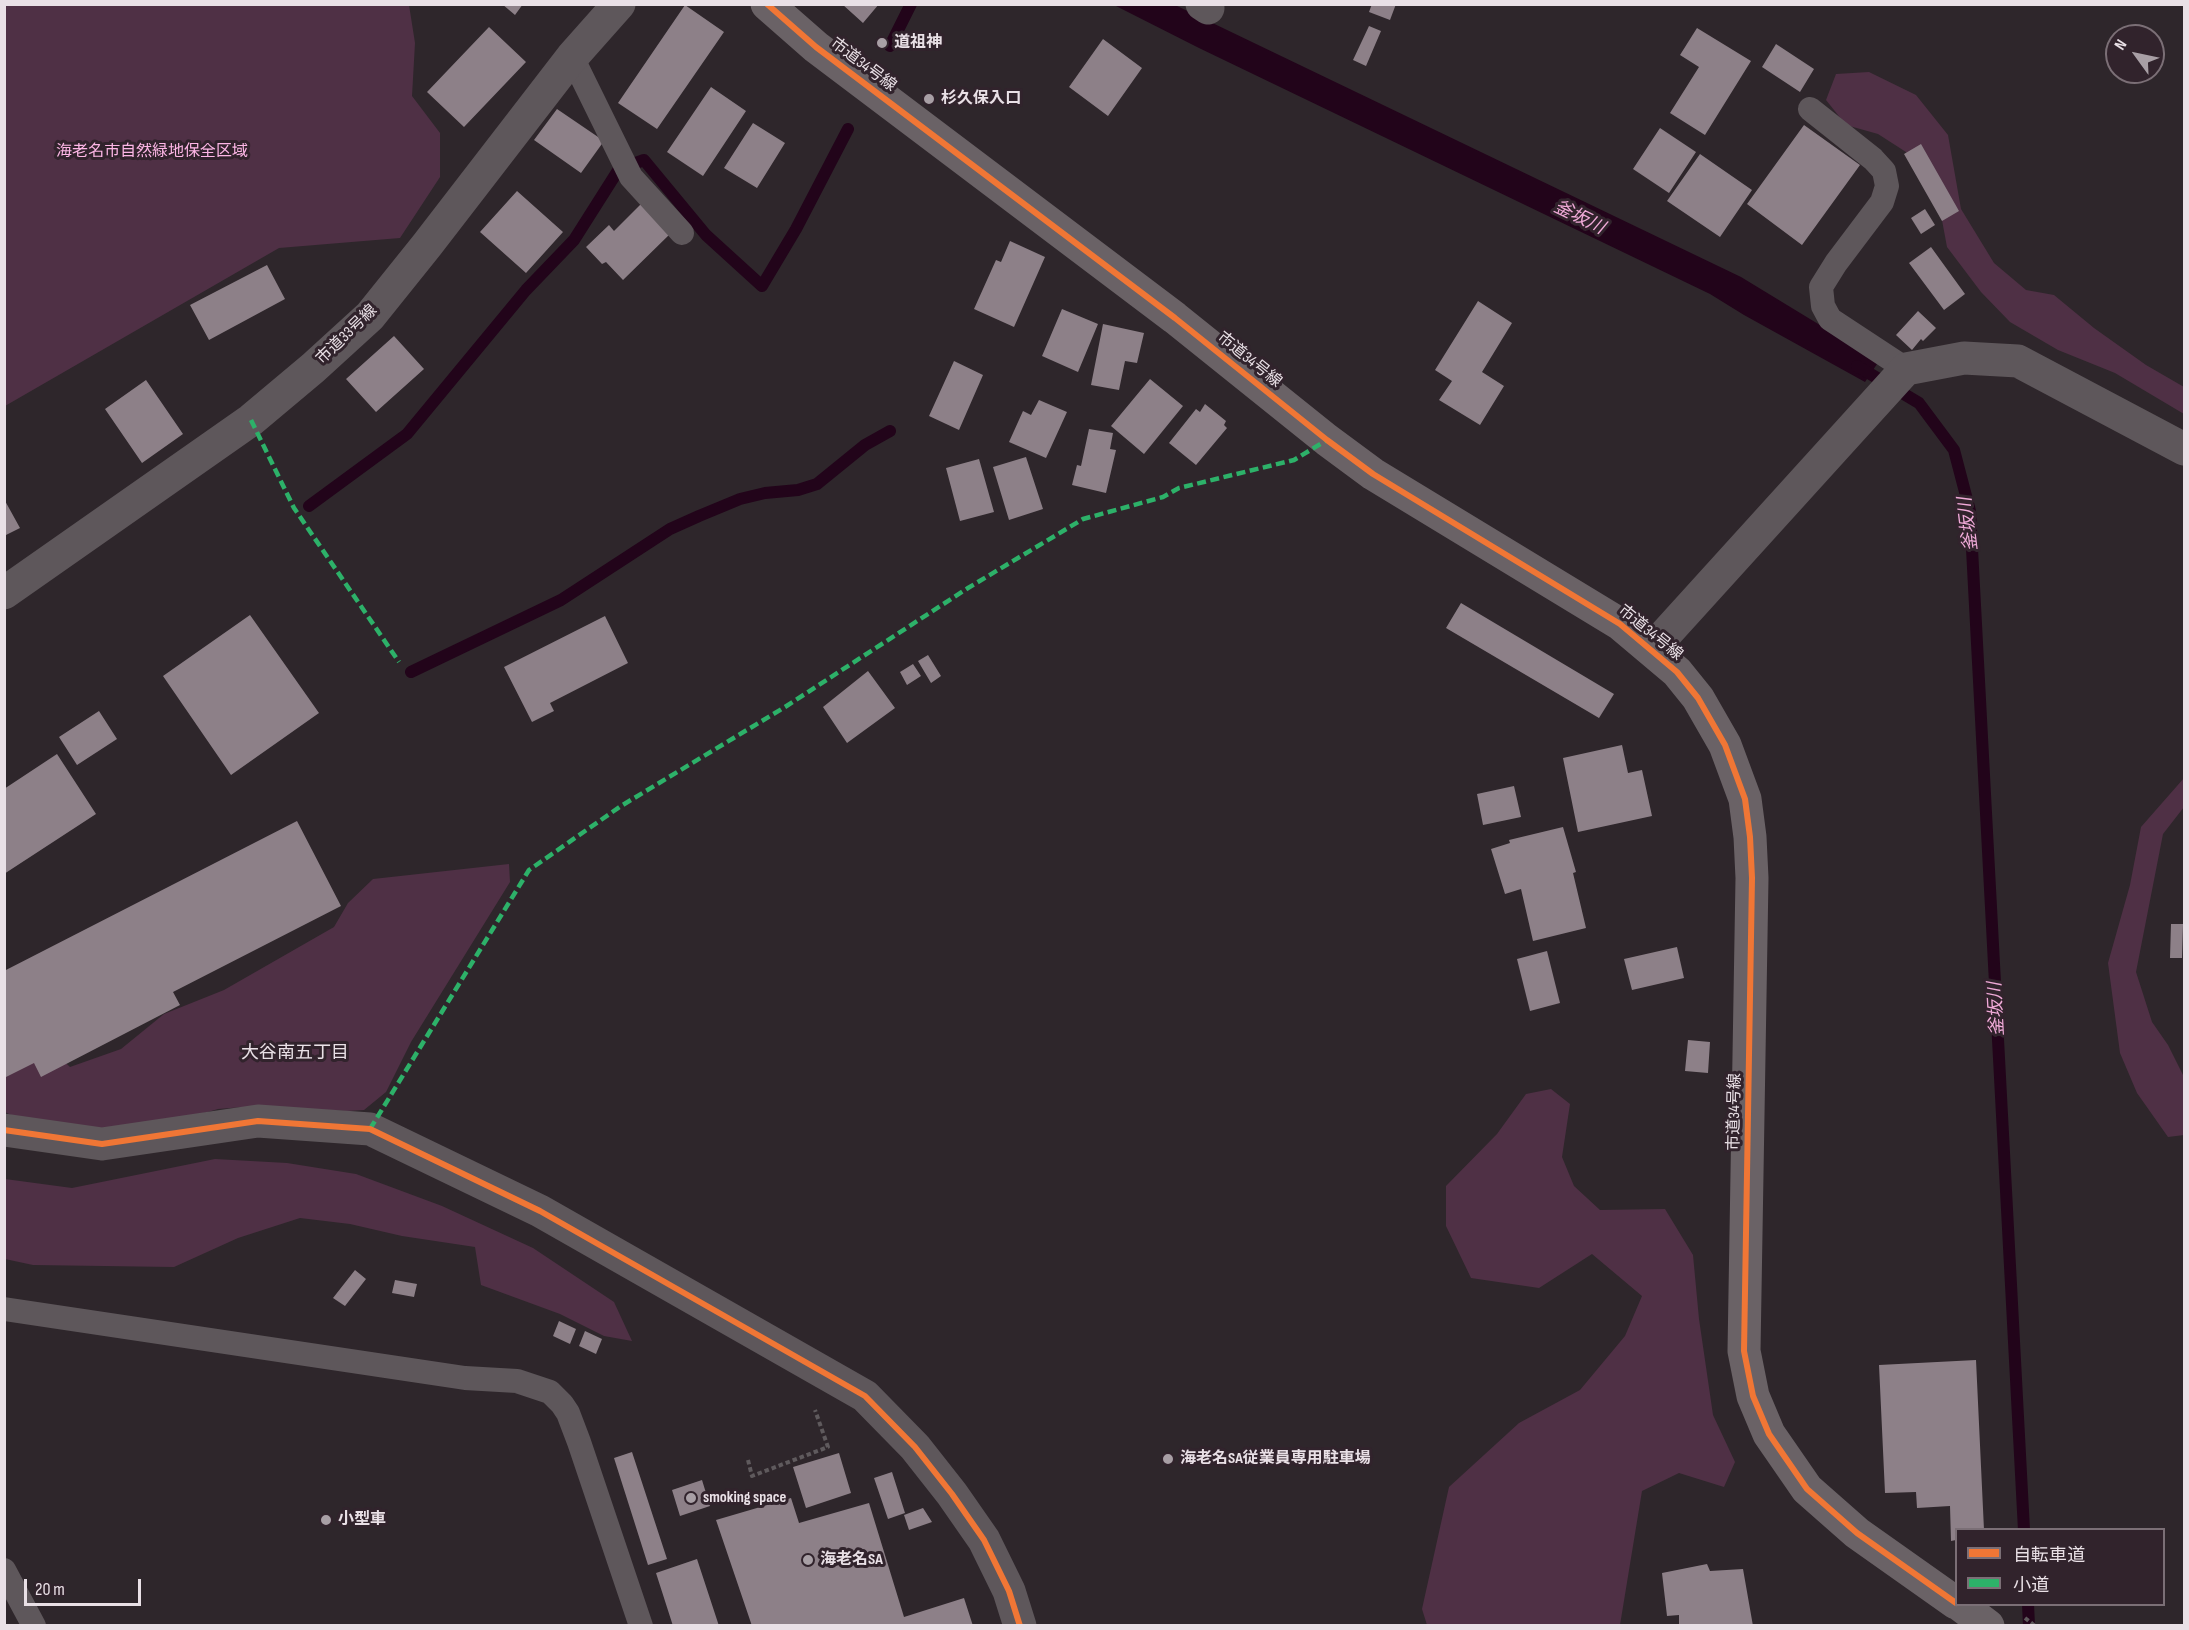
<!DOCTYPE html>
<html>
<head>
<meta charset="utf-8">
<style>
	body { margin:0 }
	#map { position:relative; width:2189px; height:1630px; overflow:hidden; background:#2e262b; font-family:"Sofia Sans Condensed","Noto Sans JP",sans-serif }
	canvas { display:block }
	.frame { position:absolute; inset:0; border:6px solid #e9e0e6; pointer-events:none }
	.legend { position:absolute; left:1955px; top:1528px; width:210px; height:78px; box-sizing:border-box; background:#31232c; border:2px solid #7b6f76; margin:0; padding:8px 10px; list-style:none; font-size:18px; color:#e9e0e6 }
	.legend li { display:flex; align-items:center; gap:12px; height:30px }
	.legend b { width:30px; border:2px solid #7b6f76 }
	.north { position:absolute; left:2105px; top:24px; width:60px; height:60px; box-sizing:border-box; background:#31232c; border:2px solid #7b6f76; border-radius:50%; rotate:303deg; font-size:16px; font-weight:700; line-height:24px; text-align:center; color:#e9e0e6 }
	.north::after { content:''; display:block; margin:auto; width:21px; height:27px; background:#a89fa5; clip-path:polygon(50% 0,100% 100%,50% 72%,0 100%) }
	.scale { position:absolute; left:24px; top:1579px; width:117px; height:27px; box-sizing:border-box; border:3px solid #e9e0e6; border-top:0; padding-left:8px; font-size:18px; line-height:21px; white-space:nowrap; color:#e9e0e6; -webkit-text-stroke:4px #31232c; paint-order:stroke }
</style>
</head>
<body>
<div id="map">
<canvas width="2189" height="1630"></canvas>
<div class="frame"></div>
<ul class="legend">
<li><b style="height:8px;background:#f07635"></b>自転車道</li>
<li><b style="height:8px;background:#2db169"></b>小道</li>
</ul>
<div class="north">N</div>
<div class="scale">20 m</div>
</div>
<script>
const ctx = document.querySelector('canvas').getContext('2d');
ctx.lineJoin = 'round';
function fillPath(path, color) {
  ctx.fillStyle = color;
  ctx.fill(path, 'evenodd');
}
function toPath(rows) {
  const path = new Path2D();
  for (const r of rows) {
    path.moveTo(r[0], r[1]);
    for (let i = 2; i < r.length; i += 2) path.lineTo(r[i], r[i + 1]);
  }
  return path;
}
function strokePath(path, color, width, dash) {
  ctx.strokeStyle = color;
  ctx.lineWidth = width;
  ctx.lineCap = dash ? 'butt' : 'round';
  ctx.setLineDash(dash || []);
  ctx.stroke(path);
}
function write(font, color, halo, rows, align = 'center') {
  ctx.font = font + ' "Sofia Sans Condensed","Noto Sans JP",sans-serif';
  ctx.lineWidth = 6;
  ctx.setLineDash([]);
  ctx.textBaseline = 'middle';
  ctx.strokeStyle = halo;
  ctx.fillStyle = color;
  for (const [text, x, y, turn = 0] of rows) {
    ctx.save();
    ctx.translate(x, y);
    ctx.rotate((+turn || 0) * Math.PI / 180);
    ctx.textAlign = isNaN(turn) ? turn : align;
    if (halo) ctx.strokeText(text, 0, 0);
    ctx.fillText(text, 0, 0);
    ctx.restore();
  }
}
fillPath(toPath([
	[5,4,409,5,415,43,412,96,440,133,440,177,400,238,279,248,5,406],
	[1869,72,1916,95,1948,135,1961,209,1994,263,2026,290,2054,295,2094,328,2146,365,2184,387,2184,414,2115,373,2058,350,2010,322,1981,292,1947,247,1939,204,1906,152,1878,134,1846,125,1826,100,1836,74],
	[2184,778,2184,807,2163,834,2136,972,2152,1022,2168,1045,2184,1077,2184,1135,2168,1137,2137,1093,2120,1053,2108,963,2130,885,2141,827],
	[509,864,510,882,411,1042,386,1092,364,1110,347,1111,243,1107,218,1109,177,1121,89,1135,19,1119,5,1112,5,1065,52,1050,70,1067,121,1049,164,1014,224,990,334,927,348,903,373,879],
	[1551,1089,1570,1104,1562,1157,1574,1186,1600,1210,1665,1209,1693,1255,1699,1319,1713,1415,1735,1462,1724,1487,1679,1473,1642,1491,1620,1625,1427,1625,1422,1609,1449,1487,1519,1423,1580,1390,1625,1336,1642,1296,1592,1254,1539,1288,1471,1278,1446,1226,1446,1186,1497,1134,1526,1094],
	[215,1159,287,1163,356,1174,442,1206,533,1248,614,1302,632,1341,604,1336,560,1314,481,1285,475,1247,402,1236,350,1224,300,1218,238,1238,174,1267,33,1265,5,1259,5,1179,72,1188]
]), '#4f3045');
fillPath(toPath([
	[1114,5,1175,5,1741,277,1879,361,1865,382,1744,315,1710,294,1199,48]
]), '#22041a');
strokePath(toPath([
	[890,46,911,4],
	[1857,366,1919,403,1954,450,1970,511,2024,1530],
	[309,506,407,434,526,290,574,240,619,169,644,160,706,235,762,286,796,229,848,129],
	[411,672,561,600,670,529,699,516,740,499,765,493,798,490,817,484,865,445,890,431],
	[2028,1604,2029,1626]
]), '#22041a', 12);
fillPath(toPath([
	[502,4,523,4,515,15],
	[842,4,879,4,863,23],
	[1372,4,1396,4,1390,20,1369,12],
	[685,5,724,32,657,129,618,103],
	[1369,26,1381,31,1366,66,1353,60],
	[489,27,526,62,464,127,427,92],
	[1697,28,1751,61,1705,135,1670,113,1699,67,1680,55],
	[1103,39,1142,68,1108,116,1069,87],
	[1776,44,1814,69,1800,92,1762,67],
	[711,87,746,111,703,176,667,152],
	[557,109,604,141,581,173,534,140],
	[753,123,785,143,757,188,724,168],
	[1804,125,1860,165,1802,245,1747,204],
	[1660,128,1696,152,1669,193,1633,169],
	[1921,144,1959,211,1942,221,1904,154],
	[1700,154,1752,190,1720,237,1667,201],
	[517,191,563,232,526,273,480,232],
	[642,203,671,233,623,280,606,262,602,264,586,247,609,225,614,231],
	[1925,209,1935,225,1921,234,1911,218],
	[1010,241,1045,257,1014,327,974,309,996,260,1001,262],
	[1931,247,1965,294,1944,310,1909,263],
	[267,265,285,299,209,340,190,305],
	[1478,301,1512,323,1482,372,1504,386,1480,425,1439,400,1452,381,1435,370],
	[1062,309,1098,324,1078,372,1042,356],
	[1918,311,1936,328,1923,341,1921,339,1912,350,1896,335],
	[1103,324,1144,333,1137,363,1125,361,1119,390,1091,385],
	[394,336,424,369,376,412,346,379],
	[954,361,983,375,959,430,929,416],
	[1150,379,1183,406,1144,454,1111,426],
	[146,380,183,434,142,463,105,409],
	[1039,400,1067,412,1046,458,1009,442,1023,411,1031,415],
	[1205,404,1226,421,1224,425,1227,428,1196,465,1169,443,1196,409,1200,412],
	[1089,429,1113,433,1110,449,1116,450,1106,493,1072,485,1077,465,1081,466],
	[1026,457,1043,509,1009,520,993,467],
	[979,459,994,512,960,521,946,468],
	[4,499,20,528,4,536],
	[1461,603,1614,694,1599,718,1446,628],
	[250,615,319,713,231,775,163,676],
	[605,616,628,663,550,703,554,711,532,722,504,667],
	[928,655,941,676,931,683,918,661],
	[913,664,921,676,907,685,900,672],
	[868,671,895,708,847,743,823,707],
	[99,711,117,739,77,765,59,737],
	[1622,745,1628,773,1642,770,1652,816,1578,832,1563,758],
	[57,754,96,814,4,874,4,789],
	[1514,786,1521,817,1483,825,1477,794],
	[297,821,341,906,173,992,180,1005,41,1077,34,1063,4,1078,4,971],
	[1563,827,1576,872,1573,873,1586,928,1533,941,1521,889,1505,894,1491,849,1510,843,1509,840],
	[2171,924,2183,924,2182,958,2170,958],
	[1677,947,1684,978,1632,990,1624,959],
	[1547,951,1560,1003,1530,1011,1517,959],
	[1688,1040,1710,1042,1708,1073,1685,1071],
	[355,1270,366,1279,345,1306,333,1298],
	[395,1280,417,1284,414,1297,392,1293],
	[559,1321,576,1329,570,1344,553,1336],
	[585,1331,602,1339,596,1354,579,1346],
	[1976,1360,1984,1530,1956,1530,1956,1540,1951,1541,1950,1506,1917,1508,1916,1492,1885,1493,1879,1365],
	[632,1452,667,1559,648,1565,614,1458],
	[839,1453,851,1493,806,1508,793,1467],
	[892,1472,905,1513,888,1519,874,1478],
	[702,1480,710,1506,680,1516,672,1490],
	[791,1498,799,1523,869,1503,904,1617,964,1598,973,1626,752,1626,716,1520],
	[923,1508,932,1522,909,1530,904,1515],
	[697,1559,719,1626,673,1626,656,1573],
	[1707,1564,1710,1571,1743,1569,1753,1626,1679,1626,1679,1615,1667,1616,1662,1573]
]), '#8d8088');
strokePath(toPath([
	[748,1460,752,1476,828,1447,815,1410],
	[2025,1618,2035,1626]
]), '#5f5a5d', 4, [4.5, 3]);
strokePath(toPath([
	[572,57,631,177,682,233],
	[1810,109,1873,159,1884,171,1887,186,1882,202,1836,263,1821,287,1823,306,1830,319,1906,369],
	[4,1309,465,1378,517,1381,550,1392,562,1404,568,1413,579,1442,641,1626],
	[4,1570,34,1626]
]), '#5e575b', 24);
strokePath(toPath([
	[1202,4,1208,8],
	[4,593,251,420,313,368,370,316,427,245,572,57,619,4],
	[1652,649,1906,369,1964,358,2018,361,2184,449],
	[4,1130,102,1144,258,1121,370,1129,540,1211,865,1396,915,1447,952,1494,984,1540,1009,1591,1020,1626]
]), '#5e575b', 33);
strokePath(toPath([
	[767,4,816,47,1175,318,1327,440,1373,474,1620,624,1677,672,1698,698,1725,745,1745,799,1750,837,1752,878,1744,1351,1753,1396,1769,1434,1807,1489,1857,1533,1956,1603],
	[1959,1604,1988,1626]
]), '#6a6266', 33);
strokePath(toPath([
	[251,420,294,508,399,662],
	[370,1129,529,870,621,806,785,707,968,588,1083,519,1163,497,1179,488,1294,460,1327,440]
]), '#2db169', 4.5, [9, 4.5]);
strokePath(toPath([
	[767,4,816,47,1175,318,1327,440,1373,474,1620,624,1677,672,1698,698,1725,745,1745,799,1750,837,1752,878,1744,1351,1753,1396,1769,1434,1807,1489,1857,1533,1956,1603],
	[4,1130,102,1144,258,1121,370,1129,540,1211,865,1396,915,1447,952,1494,984,1540,1009,1591,1020,1626]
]), '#f07635', 6);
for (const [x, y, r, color] of [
	[882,43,6,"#a89fa5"],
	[929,99,6,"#a89fa5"],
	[1168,1459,6,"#a89fa5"],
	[691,1498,6,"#a89fa5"],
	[326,1520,6,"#a89fa5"],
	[808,1560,6,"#a89fa5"]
]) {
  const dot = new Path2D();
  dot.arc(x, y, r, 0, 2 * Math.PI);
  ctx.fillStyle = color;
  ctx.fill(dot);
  strokePath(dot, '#31232c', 2);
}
write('bold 16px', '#e9e0e6', '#31232c', [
	["道祖神",894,43],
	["杉久保入口",941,99],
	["海老名SA従業員専用駐車場",1180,1459],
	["smoking space",703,1498],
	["小型車",338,1520],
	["海老名SA",820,1560]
], 'left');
write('16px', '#e9e0e6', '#31232c', [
	["市道34号線",863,65,37],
	["市道33号線",347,335,-44],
	["市道34号線",1249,360,39],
	["市道34号線",1650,633,39],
	["市道34号線",1735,1112,-89]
]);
write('16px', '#fcb6e5', '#31232c', [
	["海老名市自然緑地保全区域",152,152]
]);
write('italic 18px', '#f0aad8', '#31232c', [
	["釜坂川",1579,218,26],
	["釜坂川",1969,524,-97],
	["釜坂川",1997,1009,-93]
]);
write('18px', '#e9e0e6', '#31232c', [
	["大谷南五丁目",295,1053]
]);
</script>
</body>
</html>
